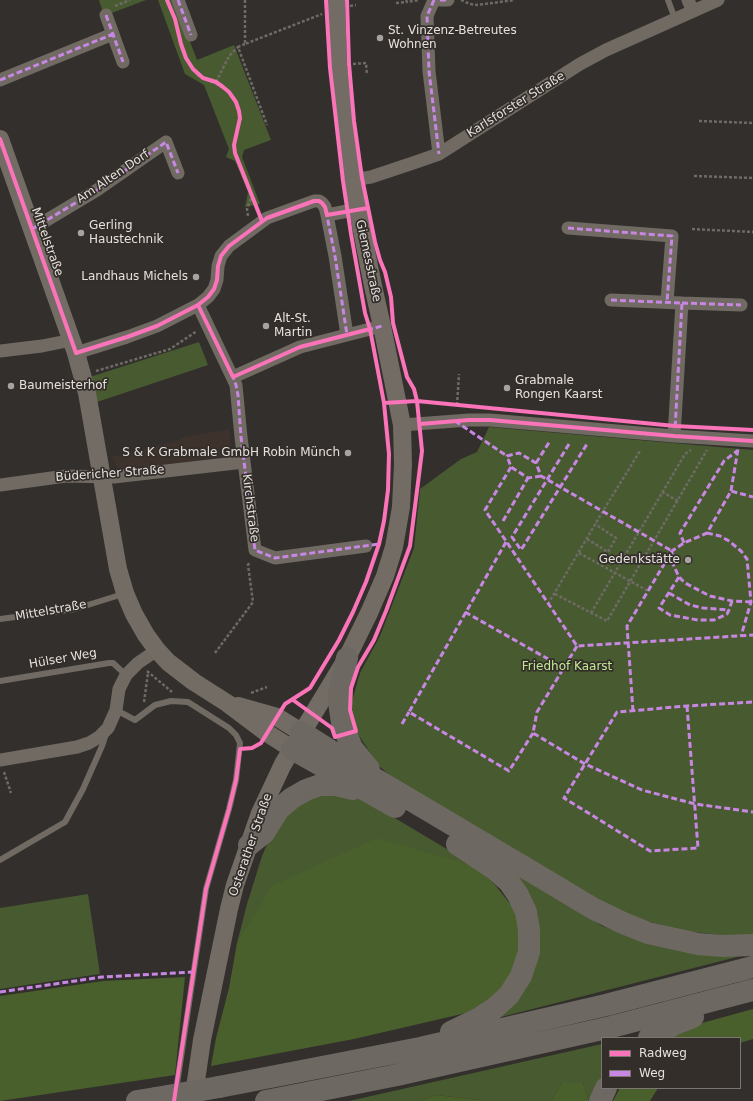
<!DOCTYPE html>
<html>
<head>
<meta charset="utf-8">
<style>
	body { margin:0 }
	#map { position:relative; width:753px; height:1101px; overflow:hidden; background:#322f2c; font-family:"DejaVu Sans",sans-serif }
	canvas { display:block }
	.legend { position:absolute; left:601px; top:1037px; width:140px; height:52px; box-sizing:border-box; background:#342e2a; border:1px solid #7b7672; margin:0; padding:5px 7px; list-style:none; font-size:12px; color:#e5e1de }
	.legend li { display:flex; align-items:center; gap:8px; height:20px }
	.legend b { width:20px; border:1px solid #7b7672 }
</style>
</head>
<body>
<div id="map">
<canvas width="753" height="1101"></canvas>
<ul class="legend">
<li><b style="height:5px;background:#fb73b8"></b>Radweg</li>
<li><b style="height:5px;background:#c787e3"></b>Weg</li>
</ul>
</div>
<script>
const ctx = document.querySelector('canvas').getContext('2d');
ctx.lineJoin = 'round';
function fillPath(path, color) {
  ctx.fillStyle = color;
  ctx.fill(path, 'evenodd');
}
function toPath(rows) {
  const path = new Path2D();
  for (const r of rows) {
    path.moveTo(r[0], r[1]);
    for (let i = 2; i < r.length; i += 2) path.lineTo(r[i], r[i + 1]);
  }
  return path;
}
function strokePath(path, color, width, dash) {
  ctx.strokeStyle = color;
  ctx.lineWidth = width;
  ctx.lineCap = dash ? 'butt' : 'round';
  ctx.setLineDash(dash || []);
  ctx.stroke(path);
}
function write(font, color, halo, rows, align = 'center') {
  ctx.font = font + ' "DejaVu Sans",sans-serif';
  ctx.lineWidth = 3.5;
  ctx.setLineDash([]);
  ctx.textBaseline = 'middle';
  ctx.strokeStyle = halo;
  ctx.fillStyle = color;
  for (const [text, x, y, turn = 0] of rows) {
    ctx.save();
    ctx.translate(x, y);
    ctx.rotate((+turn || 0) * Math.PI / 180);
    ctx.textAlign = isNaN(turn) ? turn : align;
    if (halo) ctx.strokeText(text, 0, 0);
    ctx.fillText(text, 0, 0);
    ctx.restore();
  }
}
fillPath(toPath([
	[229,429,232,455,138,470,125,470,117,467,111,457,181,440,181,438]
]), '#3d332c');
fillPath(toPath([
	[99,0,146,0,104,16],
	[158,0,174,0,197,60,234,45,271,140,244,150,242,157,260,204,245,207,248,192,235,161,226,157,229,149,204,85,185,74],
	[199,342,208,365,97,402,90,377],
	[489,427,753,450,753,937,748,938,685,931,627,916,400,784,379,766,352,725,352,701,360,673,380,636,414,548,420,489,461,459,477,452],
	[350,794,378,808,477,867,237,943,247,904,262,856,276,823,307,796],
	[505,867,602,926,636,938,741,956,501,1017,529,980],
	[88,894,100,974,0,989,0,908],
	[602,1044,602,1084,595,1101,589,1101,583,1083,562,1083,551,1101,482,1101,480,1100,436,1095,420,1101,349,1101]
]), '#485a30');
fillPath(toPath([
	[377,838,477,867,496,886,515,910,522,943,514,972,499,995,479,1010,354,1039,211,1066,216,1038,229,988,237,943,272,886],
	[185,977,175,1075,0,1101,0,996,103,981],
	[753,1009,753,1039,740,1043,740,1038,669,1038,680,1032,702,1023],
	[562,1083,583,1083,589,1101,551,1101],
	[620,1088,658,1088,650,1101,613,1101],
	[436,1095,480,1100,482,1101,420,1101]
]), '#49602c');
strokePath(toPath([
	[245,0,245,44,322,14],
	[406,0,407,2,419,0],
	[461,0,470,4,477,5,515,0],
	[396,3,407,2],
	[115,6,130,0],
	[350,6,356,5],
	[181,44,186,58,197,75,223,87,229,92,236,102,239,111,240,118,234,145,235,153,257,210],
	[245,44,238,47,267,125],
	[353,64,366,63,367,75],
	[216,82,229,56,238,47],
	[699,121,753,123],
	[694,176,753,178],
	[248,216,247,209,252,195],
	[692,229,753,232],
	[96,371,170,349,197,331],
	[457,405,459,374],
	[662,492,678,501],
	[587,539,608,552,616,538,595,524],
	[579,553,648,591],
	[555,594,607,621,707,450],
	[548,604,603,511,640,451],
	[591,613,685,454,691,450],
	[215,653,253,602,248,565,250,562],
	[147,671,172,692],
	[251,693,267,687],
	[144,702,148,673],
	[4,772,11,793]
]), '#6e6a64', 2.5, [3, 2]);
strokePath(toPath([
	[668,0,675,19],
	[0,619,75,609,123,594],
	[0,681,109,663,113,663,126,675],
	[116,710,135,720,155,705,171,701,188,702,229,728,236,735,240,743,236,780,229,809,206,889,176,1091],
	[0,860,65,822,83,789,102,746,106,734]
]), '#706a63', 6);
strokePath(toPath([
	[178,0,191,35],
	[434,0,427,16,429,71,439,154],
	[440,0,448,0],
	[688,0,693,11],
	[106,15,123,62],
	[0,80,113,34],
	[352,180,371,177,413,163,439,154,580,64,606,50,718,0],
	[327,215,358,209],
	[568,228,672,236,667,302],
	[32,229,97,190,166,142,178,173],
	[611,300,682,303,674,436],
	[682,303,741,305],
	[198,305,236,385,241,437,255,550,275,558,366,546],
	[0,351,42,346,72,340],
	[76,353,127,337,157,326,198,305,208,297,214,289,217,280,218,266,221,256,229,246,267,218,314,201,319,201,322,203,325,207,327,215,335,256,347,335],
	[233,377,300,347,382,326],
	[402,425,469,420,490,420,674,436,753,441],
	[0,485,66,476,114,477,244,462],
	[0,760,77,747,89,743,99,737,108,728,116,710,119,689,126,675,138,663,157,650]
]), '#706a63', 13);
strokePath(toPath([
	[0,139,76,353,87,393,118,569,125,593,134,614,146,635,157,650,168,662,194,682,227,703,267,733,292,749],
	[238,706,277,717,301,732],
	[193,1101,202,1040,229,909,235,885,260,813,283,764,347,658,369,613,385,576,394,547,401,507,403,464,402,425,382,326,373,286,352,180,344,123,338,65,336,0]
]), '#736c64', 18);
strokePath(toPath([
	[347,658,339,692,339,702,342,723,352,748,369,769],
	[301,732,377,780,544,879,594,909,623,923,648,933,698,944,723,946,753,945],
	[292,749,395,807],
	[249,845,264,833,279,809,292,798,306,790,320,785,336,785,353,789],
	[451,1032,478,1019,495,1008,509,995,521,976,529,952,529,930,526,912,518,895,509,882,493,868,457,844],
	[649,1038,675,1024,693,1017],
	[219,1087,420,1048,606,1005,753,967],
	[137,1101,156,1098],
	[266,1101,397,1075,611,1027,753,990],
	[600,1101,606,1088]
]), '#6e6862', 22);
strokePath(toPath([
	[156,1098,219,1087]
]), '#6e6862', 22);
strokePath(toPath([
	[178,0,191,35],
	[434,0,427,16,429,71,439,154],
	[440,0,448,0],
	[106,15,123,62],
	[0,80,113,34],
	[326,211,335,256,347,335],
	[568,228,672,236,667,302],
	[32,229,97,190,166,142,178,173],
	[611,300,682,303,675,430],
	[682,303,741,305],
	[367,330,382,326],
	[232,374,236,385,238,395,241,437,255,550,275,558,379,544],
	[455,421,507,456],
	[569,444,512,537,521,550,587,444],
	[536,463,550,441],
	[511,467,485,510,577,646,753,635],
	[541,476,528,478,511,467,507,456,519,453,536,463,541,476,672,551,672,562,679,577,685,583,710,596,719,598,732,601,753,602],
	[731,491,738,449],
	[503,521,528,478],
	[707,533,720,536,729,541,741,551,747,559,751,602,741,636],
	[506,542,409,712,509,771,533,733],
	[684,543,680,533,724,461,737,451],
	[679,577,659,608,670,615,698,620,714,620,727,614,729,610,732,601],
	[669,593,690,605,703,608,729,610],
	[465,612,564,668],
	[577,646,537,712,533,733,585,764,642,790,695,804,753,812],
	[687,706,698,848,650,851,564,798,617,712,687,706,753,702],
	[633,711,627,626,672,551,684,543,707,533,731,491,753,497],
	[402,724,409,712],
	[0,992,102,977,193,972]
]), '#c787e3', 3, [6, 3]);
strokePath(toPath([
	[167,0,175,19,181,44,186,58,193,69,203,78,216,82,223,87,229,92,236,102,239,111,240,118,234,145,235,153,262,221],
	[0,139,76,353,127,337,157,326,198,305,208,297,214,289,217,280,218,266,221,256,229,246,267,218,314,201,319,201,322,203,325,207,327,215,368,208],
	[198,305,233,377,300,347,370,329],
	[384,403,417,401,675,426,753,430],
	[420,424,469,420,490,420,674,436,753,441],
	[293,700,332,728,335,737,356,731,350,710,351,688,358,667,374,640,386,611,410,546,422,451,417,401,414,389,407,377,393,323,391,297,385,272,380,260,375,242,362,178,354,121,349,64,347,0],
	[174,1101,206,889,229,809,236,780,240,749,252,748,261,743,285,704,310,688,339,640,353,612,366,582,379,544,384,521,388,490,389,454,384,403,370,329,365,313,351,234,343,181,330,68,326,0]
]), '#fb73b8', 4);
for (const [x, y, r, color] of [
	[380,38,4,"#a6a3a0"],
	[81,233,4,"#a6a3a0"],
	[196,277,4,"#a6a3a0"],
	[266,326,4,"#a6a3a0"],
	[11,386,4,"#a6a3a0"],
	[507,388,4,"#a6a3a0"],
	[348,453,4,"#a6a3a0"],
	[688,560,4,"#a6a3a0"]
]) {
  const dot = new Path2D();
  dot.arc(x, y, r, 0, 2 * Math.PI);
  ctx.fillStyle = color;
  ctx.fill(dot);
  strokePath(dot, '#342e2a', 1.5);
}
write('12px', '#e5e1de', '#342e2a', [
	["St. Vinzenz-Betreutes",388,31],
	["Wohnen",388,45],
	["Gerling",89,226],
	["Haustechnik",89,240],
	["Landhaus Michels",188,277,"right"],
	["Alt-St.",274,319],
	["Martin",274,333],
	["Grabmale",515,381],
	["Rongen Kaarst",515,395],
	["Baumeisterhof",19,386],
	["S & K Grabmale GmbH Robin Münch",340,453,"right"],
	["Gedenkstätte",680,560,"right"]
], 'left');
write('12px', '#e5e1de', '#342e2a', [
	["Karlsforster Straße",516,105,-32],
	["Am Alten Dorf",113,177,-34],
	["Mittelstraße",47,242,70],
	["Giemesstraße",368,261,78],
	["Büdericher Straße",110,474,-4],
	["Kirchstraße",250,508,83],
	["Mittelstraße",51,611,-10],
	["Hülser Weg",63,659,-10],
	["Osterather Straße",251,845,-71]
]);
write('12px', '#c0ea92', '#342e2a', [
	["Friedhof Kaarst",567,667]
]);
</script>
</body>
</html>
